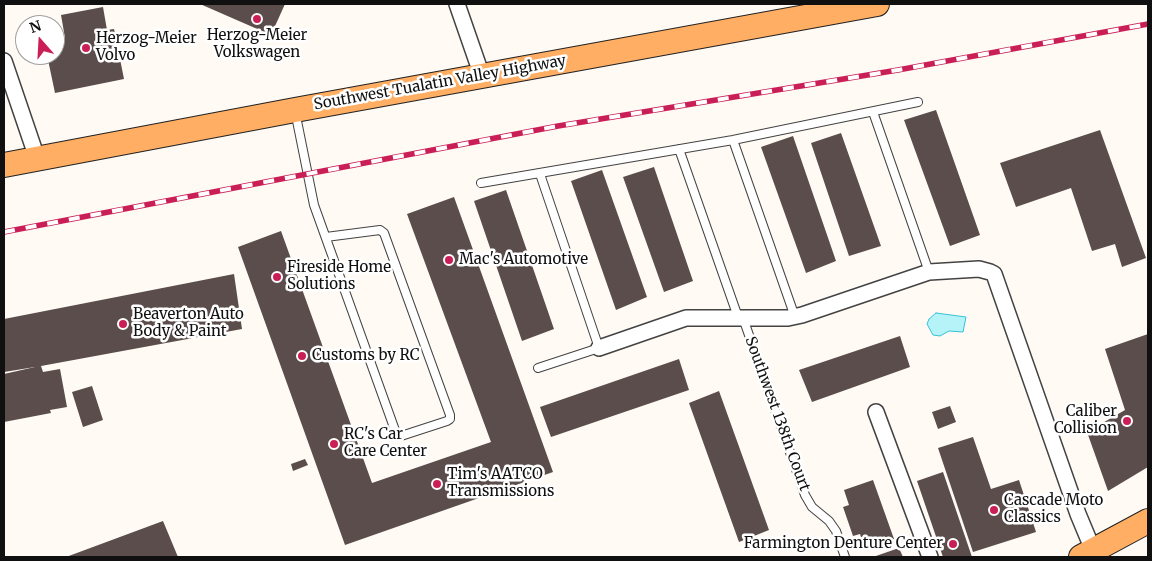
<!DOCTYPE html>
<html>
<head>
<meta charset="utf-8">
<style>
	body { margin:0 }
	#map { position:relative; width:1152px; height:561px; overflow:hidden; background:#fffaf4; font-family:Merriweather,serif }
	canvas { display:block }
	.frame { position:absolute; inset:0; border:5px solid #101010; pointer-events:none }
	.north { position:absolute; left:15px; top:15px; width:50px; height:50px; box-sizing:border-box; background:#fff; border:1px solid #9f9f9f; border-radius:50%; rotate:341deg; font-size:14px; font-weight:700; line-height:20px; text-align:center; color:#101010 }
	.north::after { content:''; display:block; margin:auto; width:18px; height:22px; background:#c91f56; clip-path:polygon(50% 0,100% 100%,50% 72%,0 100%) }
</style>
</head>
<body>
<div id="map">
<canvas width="1152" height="561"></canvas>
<div class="frame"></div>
<div class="north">N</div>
</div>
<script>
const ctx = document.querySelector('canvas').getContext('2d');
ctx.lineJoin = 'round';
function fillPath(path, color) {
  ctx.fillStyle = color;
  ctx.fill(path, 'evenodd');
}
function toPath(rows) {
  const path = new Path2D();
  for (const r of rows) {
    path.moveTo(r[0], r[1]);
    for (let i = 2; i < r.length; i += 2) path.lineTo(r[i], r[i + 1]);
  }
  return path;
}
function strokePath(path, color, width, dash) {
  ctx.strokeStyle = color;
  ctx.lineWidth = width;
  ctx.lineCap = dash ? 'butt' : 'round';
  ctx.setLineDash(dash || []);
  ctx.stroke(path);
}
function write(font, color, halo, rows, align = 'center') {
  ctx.font = font + ' Merriweather,serif';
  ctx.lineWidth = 5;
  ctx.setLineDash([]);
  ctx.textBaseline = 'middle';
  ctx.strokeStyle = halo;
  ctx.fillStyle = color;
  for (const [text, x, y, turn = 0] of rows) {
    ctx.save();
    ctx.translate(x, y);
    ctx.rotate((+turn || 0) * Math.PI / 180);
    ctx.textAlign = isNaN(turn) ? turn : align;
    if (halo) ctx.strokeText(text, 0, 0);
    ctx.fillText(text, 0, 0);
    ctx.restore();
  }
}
const water = toPath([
	[936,313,966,317,963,332,949,331,940,336,933,335,927,324,929,319,936,313]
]);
fillPath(water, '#b5f3f9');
strokePath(water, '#38c1d5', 1);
fillPath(toPath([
	[200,4,285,4,271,35],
	[103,7,107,30,114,29,124,79,55,93,47,55,55,55,55,40,65,38,61,15],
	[936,110,980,235,950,246,904,120],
	[1100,130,1146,258,1122,267,1115,244,1092,251,1071,188,1016,207,1000,163],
	[841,133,881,246,849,256,811,143],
	[793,136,836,261,806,273,761,147],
	[654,167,693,281,664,292,623,177],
	[602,170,647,297,616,310,571,181],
	[506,190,554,329,522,341,474,201],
	[454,197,553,472,345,545,238,247,281,231,372,483,491,442,407,214],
	[234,274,242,329,41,366,43,372,60,369,67,407,50,410,51,413,4,422,4,374,35,367,4,372,4,319],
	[1148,334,1148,467,1108,491,1087,432,1125,410,1105,349],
	[900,336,910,367,812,402,799,370],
	[679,359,689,390,551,437,540,407],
	[92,386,103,420,83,427,72,392],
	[719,391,769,530,739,542,689,403],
	[950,406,956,422,938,429,932,412],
	[973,437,991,489,1019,480,1036,532,973,552,938,448],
	[305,459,308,465,293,471,291,464],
	[943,472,972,557,943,557,917,481],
	[873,480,894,539,865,550,860,534,853,536,843,507,849,505,844,490],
	[163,521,178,557,66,557],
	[899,548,903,557,873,557]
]), '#5a4d4c');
const lane = toPath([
	[295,111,314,205,396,433,398,436,401,436,447,421,450,419,450,415,384,233,380,230,326,237],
	[873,112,929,272],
	[733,140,795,317],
	[679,149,738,317],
	[481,183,733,140,918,102],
	[743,318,805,495,812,507,829,521,836,531,845,557],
	[538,368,599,348,540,174]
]);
const street = toPath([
	[457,4,482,76],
	[4,61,37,158],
	[599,348,686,318,788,318,802,315,929,272,979,269,990,272,994,274,1078,514,1093,550],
	[876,412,930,557]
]);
const primary = toPath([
	[4,165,295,110,877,4],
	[1081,557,1148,521]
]);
strokePath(lane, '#434343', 10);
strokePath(street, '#434343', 18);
strokePath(primary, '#212121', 26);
strokePath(lane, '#fff', 8);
strokePath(street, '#fff', 15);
strokePath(primary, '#ffae64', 24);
const rail = toPath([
	[4,232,558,126,898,70,1148,24]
]);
strokePath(rail, '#c91f56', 5.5);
strokePath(rail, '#fff', 4, [11]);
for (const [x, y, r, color] of [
	[257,19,5,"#c91f56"],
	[86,48,5,"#c91f56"],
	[449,260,5,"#c91f56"],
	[277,277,5,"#c91f56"],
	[123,324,5,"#c91f56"],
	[302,356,5,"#c91f56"],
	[1127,421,5,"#c91f56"],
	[334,444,5,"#c91f56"],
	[437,484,5,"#c91f56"],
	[994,510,5,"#c91f56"],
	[953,544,5,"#c91f56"]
]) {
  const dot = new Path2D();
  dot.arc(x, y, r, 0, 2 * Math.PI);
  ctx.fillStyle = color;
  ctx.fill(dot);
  strokePath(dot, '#fff', 2);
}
write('15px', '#101010', '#fff', [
	["Herzog-Meier",257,36,"center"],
	["Volkswagen",257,53,"center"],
	["Herzog-Meier",96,39],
	["Volvo",96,56],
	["Mac's Automotive",459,260],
	["Fireside Home",287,268],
	["Solutions",287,285],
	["Beaverton Auto",133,315],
	["Body & Paint",133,332],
	["Customs by RC",312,356],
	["Caliber",1117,412,"right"],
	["Collision",1117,429,"right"],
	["RC's Car",344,435],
	["Care Center",344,452],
	["Tim's AATCO",447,475],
	["Transmissions",447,492],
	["Cascade Moto",1004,501],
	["Classics",1004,518],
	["Farmington Denture Center",943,544,"right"]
], 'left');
write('15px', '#101010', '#fff', [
	["Southwest Tualatin Valley Highway",440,83,-10],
	["Southwest 138th Court",777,414,70]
]);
</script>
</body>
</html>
